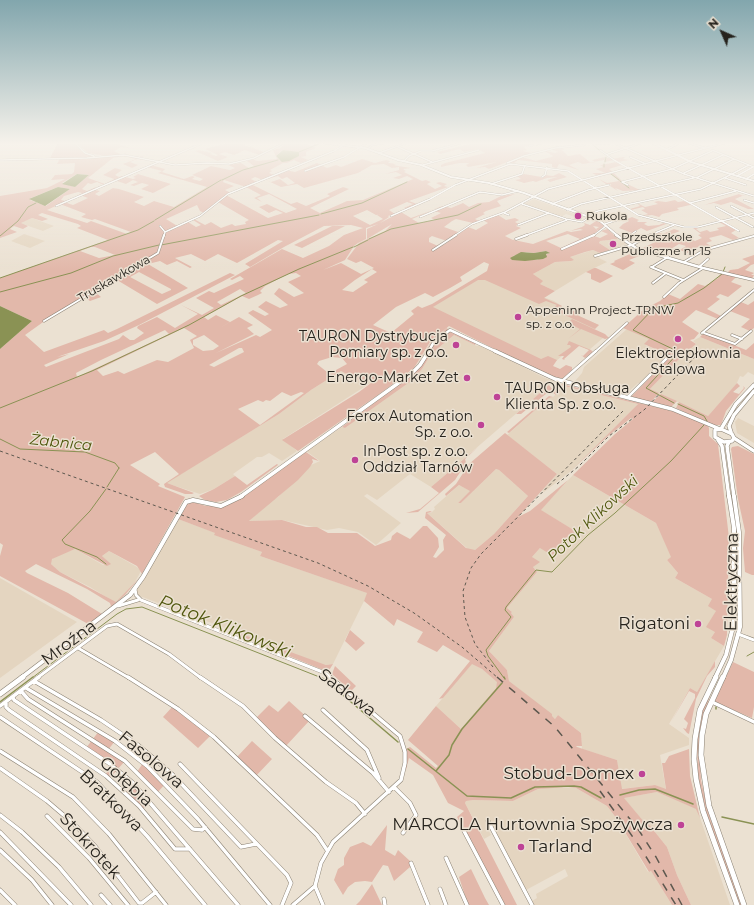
<!DOCTYPE html>
<html>
<head>
<meta charset="utf-8">
<style>
	body { margin:0 }
	#map { position:relative; width:754px; height:905px; overflow:hidden; background:#ebe1d2; font-family:Montserrat,sans-serif }
	canvas { display:block }
	.north { position:absolute; left:702px; top:12px; width:40px; height:40px; -webkit-text-stroke:3px #ebe1d2; paint-order:stroke; rotate:315deg; font-size:11px; font-weight:700; line-height:16px; text-align:center; color:#26231d }
	.north::after { content:''; display:block; margin:auto; width:14px; height:18px; background:#26231d; clip-path:polygon(50% 0,100% 100%,50% 72%,0 100%) }
</style>
</head>
<body>
<div id="map">
<canvas width="754" height="905"></canvas>
<div class="north">N</div>
</div>
<script>
const ctx = document.querySelector('canvas').getContext('2d');
ctx.lineJoin = 'round';
function fillPath(path, color) {
  ctx.fillStyle = color;
  ctx.fill(path, 'evenodd');
}
function toPath(rows) {
  const path = new Path2D();
  for (const r of rows) {
    path.moveTo(r[0], r[1]);
    for (let i = 2; i < r.length; i += 2) path.lineTo(r[i], r[i + 1]);
  }
  return path;
}
function strokePath(path, color, width, dash) {
  ctx.strokeStyle = color;
  ctx.lineWidth = width;
  ctx.lineCap = dash ? 'butt' : 'round';
  ctx.setLineDash(dash || []);
  ctx.stroke(path);
}
function write(font, color, halo, rows, align = 'center') {
  ctx.font = font + ' Montserrat,sans-serif';
  ctx.lineWidth = 3;
  ctx.setLineDash([]);
  ctx.textBaseline = 'middle';
  ctx.strokeStyle = halo;
  ctx.fillStyle = color;
  for (const [text, x, y, turn = 0] of rows) {
    ctx.save();
    ctx.translate(x, y);
    ctx.rotate((+turn || 0) * Math.PI / 180);
    ctx.textAlign = isNaN(turn) ? turn : align;
    if (halo) ctx.strokeText(text, 0, 0);
    ctx.fillText(text, 0, 0);
    ctx.restore();
  }
}
fillPath(toPath([
	[534,199,575,214,577,215,575,217,566,214,561,217,523,204],
	[32,218,54,226,43,231,20,223],
	[24,234,45,241,30,248,11,241],
	[618,239,627,244,610,250,599,243,600,241],
	[593,250,600,253,595,256,607,262,586,272,555,291,540,284,542,281,533,274,555,262,571,261,570,257],
	[482,275,554,301,562,306,560,308,567,311,577,312,579,316,599,325,590,332,603,338,589,350,576,344,548,368,427,311,454,291],
	[627,329,650,339,645,345,668,354,640,383,638,383,626,394,575,381,582,373,584,367],
	[454,335,477,346,479,345,545,378,554,381,431,487,410,474,377,500,367,494,364,496,401,523,376,545,358,532,339,528,327,530,282,520,249,521,272,500,278,497,311,465,320,461,306,451,342,427,345,428,415,375,422,369,431,354],
	[700,337,754,359,754,375,748,372,743,377,740,376,736,385,708,416,650,389,682,356,696,344,693,341],
	[341,371,362,382,369,377,375,380,283,439,297,451,282,461,269,453,262,457,257,457,233,474,235,476,214,489,200,494,166,483,279,414,311,390],
	[564,386,638,404,571,471,544,492,542,491,557,474,507,435,549,398,553,397],
	[738,418,754,426,754,443,737,433,735,422],
	[496,469,499,470,528,496,494,534,475,550,469,550,427,513,431,513,435,509,434,507,459,485,471,491,458,503,461,503],
	[573,475,656,523,672,557,667,560,678,573,675,578,712,599,716,611,715,632,711,638,724,646,697,692,690,688,669,724,689,738,689,745,660,755,666,790,655,785,621,789,617,760,582,749,581,733,558,715,555,719,509,681,507,670,489,651,514,617,511,613,512,612,507,608,537,572,533,567,535,565,532,557,540,548,577,532,540,510],
	[178,519,216,533,215,535,262,552,260,556,368,593,333,664,326,665,302,657,137,595,137,587],
	[75,549,103,565,110,564,102,556,109,551,137,567,141,571,135,582,116,603,90,587,60,572,51,564,50,562,54,557],
	[0,578,77,622,0,678],
	[472,663,482,669,498,682,496,688,461,729,436,706],
	[549,787,576,788,607,806,617,819,648,872,651,871,672,905,534,905,532,901,537,898,536,894,568,876,565,869,526,890,491,823,487,824,487,827,491,835,484,839,465,803,466,801,474,800,513,801,538,789],
	[657,792,697,809,730,905,691,905,677,875,667,847,647,822,645,823,623,798]
]), '#e4d5c0');
fillPath(toPath([
	[58,143,74,143,84,153,92,156,91,158,106,156,88,153,76,143,122,143,119,145,134,149,121,147,114,151,122,155,127,152,124,155,139,157,148,154,155,154,148,154,141,157,144,160,137,159,130,162,138,165,132,168,123,164,136,159,123,156,113,158,88,178,105,184,114,179,103,175,115,168,122,170,115,175,119,177,122,176,133,179,136,178,133,177,138,174,171,184,153,193,141,189,149,185,142,183,134,186,130,185,138,182,133,180,126,184,114,180,98,188,97,187,104,185,97,182,91,184,88,183,82,189,87,191,96,187,95,190,100,191,95,194,99,196,113,188,119,189,144,197,134,202,144,206,154,201,174,207,207,187,158,173,162,171,147,167,151,165,165,169,162,172,184,179,192,176,195,177,192,179,200,181,203,179,192,175,211,166,230,170,235,168,228,165,241,163,249,168,254,166,247,161,253,159,257,161,277,159,273,150,280,148,285,143,304,143,311,146,318,143,323,143,326,144,321,143,313,147,316,148,306,152,306,156,301,157,308,160,301,163,294,160,287,163,283,163,270,170,272,171,269,173,274,175,263,180,255,177,251,179,257,182,246,187,224,180,223,182,234,186,225,190,231,193,226,195,268,218,283,213,276,210,269,213,259,207,267,204,286,213,297,209,269,194,257,198,262,202,254,198,261,195,246,187,253,185,291,204,297,202,306,206,330,196,327,194,343,187,349,189,310,208,320,213,347,201,363,200,413,179,407,176,399,179,393,178,402,175,396,172,385,174,399,170,399,167,392,168,384,164,372,165,358,173,304,188,297,184,281,187,266,180,271,182,280,179,288,185,295,183,287,177,282,179,278,176,268,179,286,170,295,172,317,163,327,168,336,165,341,167,362,159,375,163,386,160,390,161,388,163,390,163,396,164,394,165,398,166,411,168,403,169,406,171,404,172,422,181,426,180,431,182,427,184,435,189,442,186,436,183,440,182,447,184,444,186,448,187,409,201,417,204,407,209,404,208,413,204,407,202,389,210,395,214,388,216,389,217,380,223,401,212,411,218,433,210,412,219,419,223,435,220,431,218,441,213,434,211,440,208,434,209,443,206,451,208,463,203,469,207,478,203,489,202,501,196,515,194,497,201,501,206,486,211,483,213,485,214,475,219,479,221,473,223,456,219,452,221,444,227,458,232,447,241,432,236,429,238,429,242,438,246,445,244,468,227,476,230,488,223,483,220,498,215,506,220,515,218,519,220,515,222,519,224,516,226,521,228,505,236,513,240,521,237,514,240,533,244,567,231,571,232,583,230,580,229,570,231,582,227,585,225,584,223,590,225,596,221,599,221,604,225,603,227,599,231,596,229,599,227,593,226,598,231,587,239,594,236,600,238,608,234,601,231,607,229,606,227,618,239,600,241,599,243,610,250,600,253,593,250,585,252,570,257,574,260,571,261,555,262,533,274,543,281,540,284,555,291,544,298,562,306,560,308,575,311,579,316,599,325,595,329,554,310,553,308,557,305,546,301,539,304,485,280,478,280,433,307,541,359,548,356,557,360,553,366,560,369,566,365,572,367,572,370,563,378,557,378,522,363,449,326,430,342,414,368,381,393,414,369,431,342,447,328,448,330,431,343,414,369,297,454,376,396,298,451,282,440,359,392,375,380,369,377,362,382,341,371,311,390,279,414,167,483,194,493,192,494,185,494,165,487,164,484,179,474,155,452,130,465,160,484,158,486,185,497,142,574,137,566,109,551,102,556,111,564,107,566,75,549,52,559,51,564,60,572,116,602,140,577,125,595,90,625,0,576,0,556,3,545,0,543,0,349,32,321,0,306,0,278,108,240,77,228,81,226,78,224,42,213,38,215,48,219,42,221,32,218,21,223,28,226,23,229,14,226,10,229,17,232,0,238,0,196,47,188,65,179,51,180,55,175,72,174,74,172,75,163,57,164,60,158,50,158],
	[283,150,298,153,299,155,293,159,280,160,276,156],
	[77,174,89,175,75,187,62,183],
	[58,187,70,189,46,206,30,200,31,198],
	[78,192,82,193,75,197,80,195,88,198,73,205,64,202,68,199,65,201,61,200,64,196],
	[225,196,218,202,249,220,245,222,246,224,235,226,232,224,221,228,211,222,205,225,194,219,193,220,201,225,196,227,188,222,179,227,166,219,197,205,200,211,204,213],
	[60,204,86,214,81,217,92,220,95,219,131,232,127,234,91,221,87,223,47,210],
	[367,210,376,215,381,214,377,215,383,219,370,225,353,216],
	[378,224,367,229,367,239,392,224,385,231,359,243,347,259,356,263,361,261,374,268,361,274,341,263,323,270,345,260,354,246,358,243,366,239,366,228],
	[351,225,363,228,344,235,329,246,303,258,282,249,230,279,232,280,240,276,244,279,214,293,209,291,196,298,214,308,202,315,181,305,198,314,175,328,157,317,138,326,137,328,144,333,134,340,130,340,123,335,119,339,46,367,44,365,69,354,57,357,104,341,139,325,235,275,230,273,117,329,108,333,104,330,44,352,25,335,53,315,84,297,90,301,101,297,95,292,117,280,157,304,188,288,148,264,160,261,167,265,177,261,190,268,192,267,175,258,191,254,205,261,218,254,237,263,278,240,283,241,245,264,250,267,284,247,324,226],
	[568,234,580,239,561,248,546,241],
	[91,247,95,247,115,255,99,258,80,251],
	[546,251,549,253,537,260,512,260,513,256,526,252,534,253],
	[484,262,489,264,487,271,432,304,422,308,418,306,411,311,414,314,391,333,373,325,396,307,425,293,433,297,450,288,462,281,460,277],
	[372,269,377,272,364,280,368,282,353,292,342,290,355,280],
	[139,272,171,289,171,290,162,294,130,277],
	[296,273,301,276,288,282,304,293,294,297,279,288,274,294,288,305,280,308,266,301,258,307,269,314,265,316,253,310,248,313,272,330,260,337,256,335,216,353,254,334,247,328,253,325,239,317,216,330,230,322,216,315,208,320,204,317,242,296,249,299,258,295,262,293,260,291,265,286,288,274],
	[240,289,246,293,221,305,217,302],
	[184,328,197,336,190,340,194,348,168,362,157,360,124,374,118,371,103,376,97,370],
	[165,330,169,334,77,377,76,373,101,360],
	[204,335,219,346,213,350,203,351,193,345,193,340],
	[239,348,242,348,244,352,214,367,209,365],
	[332,357,342,358,347,364,336,370,327,372,317,364,319,361],
	[282,392,291,396,301,392,304,393,260,425,238,409,258,400,263,402,266,400,270,401],
	[36,564,87,589,110,603,111,606,102,614,68,593,27,573,25,571],
	[227,143,247,143,243,145,249,147,253,146,251,147,266,153,260,155,245,150,234,155,225,152,219,154,228,157,218,161,195,151,199,150,212,153,210,154,216,156,218,155,205,149],
	[475,143,540,143,524,147,527,150,523,151,531,153,489,169,485,167,476,168,497,162,468,167,466,165,469,163,459,163,441,167,441,165,445,163,485,153,477,149,464,152,459,149,440,154,437,152],
	[557,146,565,149,562,150,568,156,580,154,591,163,595,162,592,160,605,157,612,159,623,157,625,157,623,159,629,160,618,162,622,165,609,169,613,172,598,176,592,173,605,173,596,169,603,167,600,165,617,162,614,160,604,162,604,160,583,164,578,162,569,165,579,170,559,164,557,168,552,167,552,164,518,160,514,163,509,163,522,157,536,161,551,157,553,156,543,150,555,153,558,152,551,149],
	[559,173,567,177,550,182,547,180,557,177,547,178,536,182,533,181,524,183,515,180,521,179,517,176,524,174,542,177,545,175,553,176],
	[614,173,623,182,640,190,623,191,615,188,618,191,610,186,611,184,606,184,599,179,607,183,619,181,612,175,608,175],
	[739,194,743,196,747,194,735,199,754,209,748,209,731,202,721,205,714,203,704,205],
	[675,200,678,202,684,201,695,206,690,205,677,208,679,210,662,214,679,211,662,214,659,217,652,215,641,216,648,214,641,210,645,209,643,207,631,210,625,207,627,205,635,204,626,206,630,209,640,206,638,204,639,204,645,207,658,204,654,202,658,201,666,202],
	[632,217,639,220,637,221,638,222,647,222,644,224,648,226,659,225,664,223,666,224,647,231,641,228,632,233,619,228,623,224,629,221,627,219],
	[719,222,722,222,736,230,731,233,739,238,733,240,721,235,709,238,712,241,706,243,711,246,717,245,707,249,700,246,687,253,680,250,686,246,679,244,666,252,660,250,655,252,657,254,641,249,657,241,654,239,660,236,653,233,656,232,663,234,674,229,680,231,670,235,675,237,680,235,695,241,702,238,698,235,701,234,693,228,698,227,699,228,696,229,700,232,707,230,710,232,719,230,717,228,726,226],
	[332,226,345,226,302,248,294,245],
	[639,250,647,253,629,260,635,263,623,270,610,264,615,262,614,261],
	[754,255,754,264,751,265,745,270,754,273,751,275,754,275,752,279,727,273,730,270,738,269,750,263,742,259],
	[594,268,596,268,613,276,600,283,591,279,591,274,586,272],
	[721,273,736,277,731,282,742,286,728,297,720,294,716,297,720,299,707,309,721,316,718,319,696,310,682,322,699,333,694,339,690,340,696,344,682,356,650,389,659,393,650,403,631,397,671,356,644,344,649,339,623,328,644,309,660,301,668,294,680,299,698,284,705,286,718,278],
	[754,301,754,328,750,331,741,327,750,319,730,311,741,302,748,305],
	[572,319,605,334,609,338,605,339,581,329,568,339,580,329,568,323],
	[452,331,476,343,475,345,454,335,431,354,422,369,416,375,418,376,345,428,342,427,412,374,435,342],
	[704,333,746,350,754,343,754,359,700,337],
	[569,341,591,350,593,352,585,358,581,355,583,356,589,350,579,346,564,359,565,360,562,359,564,356,558,356,571,347,570,345,567,345],
	[737,383,740,386,733,392,739,394,744,388,743,386,745,388,726,411,721,425,712,425,676,408,679,402,708,416],
	[562,384,676,412,707,425,709,428,709,436,718,444,729,538,727,635,724,646,718,656,724,646,711,638,715,632,706,627,716,611,708,606,712,599,675,578,678,573,667,560,671,557,656,523,573,475,615,434,633,419,631,418,608,436,571,471,638,404,564,386,556,395,552,392,558,386],
	[549,385,552,389,521,414,516,414],
	[661,394,677,401,671,407,651,403],
	[549,396,553,397,549,398,509,433,507,432],
	[505,433,557,474,518,517,530,511,568,480,541,510,577,532,553,556,540,548,532,557,540,562,533,567,537,572,507,608,512,612,511,613,514,617,489,651,507,670,509,681,552,714,552,716,555,719,558,715,581,733,582,746,576,746,577,747,617,760,622,789,655,785,666,789,662,763,665,763,669,756,689,749,690,776,700,818,696,809,657,792,624,798,645,823,647,822,667,847,677,875,691,905,672,905,651,871,649,872,617,819,607,806,576,788,568,787,538,789,513,801,474,800,466,801,465,803,517,905,504,905,457,817,464,811,448,803,433,775,409,758,406,770,406,749,410,747,436,768,438,766,408,740,436,706,461,729,496,688,497,682,482,669,472,664,443,698,439,699,470,661,443,645,437,652,417,642,423,632,397,619,394,626,364,601,367,593,260,556,262,552,214,535,215,533,178,519,188,503,193,502,206,506,223,506,306,452,319,461,312,459,313,462,310,467,298,480,249,521,282,520,306,527,317,527,328,533,357,533,375,546,391,540,392,536,397,532,410,539,423,526,427,526,438,538,439,547,433,557,436,558,444,550,443,540,446,535,425,518,426,512,430,511,432,512,427,513,466,548,475,550,494,534,528,496,499,470,496,469,461,503,458,503,470,491,459,485,446,496,445,494,456,484,469,464],
	[738,446,754,454,754,575,752,575,745,572,743,548,745,531,738,499,731,449,732,447],
	[478,447,465,459,466,463,455,480,418,512,406,513,420,509,439,493,431,487],
	[277,464,278,465,241,492,227,500,216,502,205,500,199,496,214,489,235,476,247,485],
	[350,630,365,643,356,651,345,641],
	[236,632,326,665,333,664,328,672,238,635],
	[715,661,715,667,707,676,696,699,689,734,687,733,683,728,686,729,688,723,684,719,695,698,695,694,689,691,671,722,690,688,697,692],
	[733,662,754,672,754,707,752,718,714,702],
	[335,666,356,686,351,691,332,674],
	[711,692,704,716,699,740,701,780,709,815,742,905,739,905,707,815,698,776,697,746,699,726,702,712],
	[289,701,310,720,285,747,256,718,269,705,278,712],
	[173,706,211,735,198,748,163,717],
	[99,731,115,741,108,750,125,761,109,779,105,775,112,766,86,748],
	[252,741,272,759,255,777,236,758],
	[143,763,165,784,158,792,137,772],
	[133,784,150,802,142,810,125,793],
	[387,825,385,850,395,856,398,850,410,861,410,867,394,881,388,866,383,865,372,882,365,881,355,882,348,887,343,895,334,880,338,869,344,865,344,858,350,847,363,842,371,846],
	[471,869,485,898,489,905,468,905,459,877],
	[372,884,382,905,356,905,360,901]
]), '#e2b8aa');
fillPath(toPath([
	[283,150,299,152,299,156,289,161,282,162,276,156],
	[77,174,89,175,75,187,62,184],
	[58,187,70,189,45,206,29,199],
	[546,251,550,253,546,254,547,257,543,259,525,261,512,260,510,258,521,252,534,253],
	[0,306,32,321,0,349]
]), '#8a9254');
strokePath(toPath([
	[591,143,599,150],
	[299,152,321,143],
	[605,162,606,157],
	[604,164,604,167],
	[611,174,619,180],
	[222,180,243,170,278,160],
	[620,181,629,188],
	[321,214,362,203,407,182],
	[155,220,221,180],
	[0,236,18,221,28,207,36,203],
	[369,239,391,229,458,215,481,204],
	[161,245,319,215],
	[354,247,368,240],
	[723,272,725,267],
	[0,278,138,230,154,221],
	[0,292,71,273,113,256,159,245],
	[674,403,646,388,679,352,633,330,654,308,678,303,704,288,722,274],
	[678,404,704,416,707,421],
	[0,408,92,371,189,325,241,296,299,269,353,247],
	[0,439,20,449,85,452,115,463,119,468],
	[107,487,119,468],
	[106,489,90,511,62,540,65,544,97,557,106,564],
	[747,656,754,652],
	[32,678,117,614,126,609,142,607,322,678],
	[504,678,488,656,486,650,511,617,505,610,506,607,536,570,552,572,588,535,615,513,671,461,704,425]
]), '#8a9254', 1);
strokePath(toPath([
	[319,677,324,679,398,742],
	[504,677,505,679],
	[0,702,33,677],
	[716,707,716,709],
	[408,749,467,796,511,798,535,787,574,786,581,787,601,798],
	[436,771,449,755,452,745,462,729,502,683],
	[620,795,639,790,655,789,693,804],
	[722,817,754,824]
]), '#8a9254', 1.5);
const streetFar4 = toPath([
	[75,143,85,153,94,156],
	[614,143,684,174,754,196],
	[688,143,705,148],
	[596,144,612,143],
	[396,146,432,162],
	[529,146,542,143],
	[368,149,372,145,385,143],
	[600,150,614,160,739,231],
	[666,150,679,143],
	[712,150,754,167],
	[379,153,406,143],
	[608,154,641,143],
	[630,157,646,164],
	[0,160,87,158,124,155,175,165,207,163,229,164,254,158,284,143],
	[404,161,409,156,421,151,432,151,461,143],
	[507,163,524,156,555,148,584,145,586,143],
	[423,165,479,150],
	[305,171,344,157,367,143],
	[684,173,723,155],
	[732,174,749,165],
	[737,176,753,167],
	[542,177,545,175,547,167],
	[725,178,746,185],
	[746,179,754,174],
	[491,184,522,174,525,165],
	[628,185,622,182,672,169,712,151],
	[744,200,754,203],
	[690,203,736,191],
	[522,204,566,219,582,222,588,218,588,215,598,211,701,189,732,174],
	[552,204,588,190,609,185],
	[56,206,203,143],
	[731,206,754,218],
	[716,207,753,227],
	[567,210,581,204,698,177,734,159],
	[504,213,509,215],
	[391,216,430,199,455,185,510,164,568,171,638,215,684,227,698,227,754,213],
	[420,217,480,192,502,195,518,191],
	[605,224,623,218,617,214],
	[518,225,549,213],
	[160,226,165,232,164,236],
	[165,232,200,216,228,194,334,151,347,143],
	[454,236,472,224,505,212,548,189,725,143],
	[524,236,567,220],
	[593,236,606,226],
	[629,236,636,231],
	[648,236,674,225]
]);
const streetFar3 = toPath([
	[516,239,527,235],
	[623,240,630,235],
	[562,249,594,235],
	[433,250,456,235],
	[595,256,632,245,650,235],
	[684,262,704,250,754,236],
	[651,267,683,280],
	[652,267,668,257],
	[699,267,708,259],
	[653,283,666,273],
	[664,297,679,283,703,268],
	[44,321,158,253,164,235],
	[702,333,754,290],
	[704,333,735,344,751,331],
	[732,335,742,339],
	[595,352,627,323]
]);
const streetFar2 = toPath([
	[562,381,596,351],
	[627,398,669,356]
]);
const streetFar1 = toPath([
	[135,589,136,595,141,600,325,673,331,678],
	[118,606,138,600],
	[738,634,754,640],
	[78,648,129,678],
	[37,678,107,626,117,624,169,654,201,678]
]);
const street = toPath([
	[128,677,178,709,214,737,317,835,327,850],
	[200,677,243,706,275,738,326,782,356,803,365,814],
	[34,681,101,720,138,745,173,775,241,847,256,844],
	[26,688,115,741,147,766,198,819,270,905],
	[21,691,28,699,125,761,193,829,202,830,205,827],
	[13,697,14,700,110,764,132,782,238,905],
	[6,702,6,707,9,710,106,776,139,806,175,849,190,849],
	[712,702,754,722],
	[0,706,39,677],
	[323,710,367,750,379,778],
	[305,716,373,773,389,792],
	[0,717,97,782,147,836,205,905],
	[0,751,73,797,109,834,166,905],
	[180,764,287,875,291,883,282,905],
	[0,768,47,801,74,824,95,846,139,903,142,903,156,892],
	[394,787,410,803,416,815,403,833],
	[0,815,22,832,59,867,91,905],
	[47,816,89,858,128,905],
	[488,821,532,905],
	[464,831,503,905],
	[0,832,71,905],
	[0,850,32,880,52,905],
	[446,858,467,905],
	[411,863,428,905],
	[440,889,446,905],
	[0,890,15,905],
	[101,895,110,905],
	[384,899,385,905],
	[293,905,315,886],
	[323,905,315,886,321,863,333,842,401,780,405,763,405,752,400,736,330,677]
]);
const secondaryFar4 = toPath([
	[325,143,365,148,398,160,421,165,451,177,489,183,524,193,600,221,618,236],
	[653,143,691,162,754,181]
]);
const secondaryFar3 = toPath([
	[616,235,638,249,703,268,754,280],
	[428,352,434,342,450,330,497,352]
]);
const secondaryFar2 = toPath([
	[495,351,555,379,672,409,720,429],
	[721,429,736,404,754,385],
	[721,429,732,434,734,438,732,441,724,442,715,437,715,430,721,429],
	[731,432,729,426,734,415,754,391],
	[734,438,754,451],
	[718,440,722,446,729,497],
	[729,442,727,446,734,497],
	[240,497,411,374,420,365,429,351]
]);
const secondaryFar1 = toPath([
	[21,678,130,595,143,577,186,502,193,500,221,506,242,496],
	[715,678,726,655,734,623,734,528,729,496],
	[723,678,731,660,740,627,739,532,734,496]
]);
const secondary = toPath([
	[716,677,700,710,695,739,694,759,696,779,703,811,737,905],
	[723,677,706,714,702,735,701,755,709,806,744,905],
	[0,694,23,677]
]);
strokePath(streetFar4, '#8b8274', 2);
strokePath(streetFar3, '#8b8274', 3);
strokePath(streetFar2, '#8b8274', 3.5);
strokePath(streetFar1, '#8b8274', 4);
strokePath(street, '#8b8274', 4.5);
strokePath(secondaryFar4, '#8b8274', 2.5);
strokePath(secondaryFar3, '#8b8274', 3.5);
strokePath(secondaryFar2, '#8b8274', 4.5);
strokePath(secondaryFar1, '#8b8274', 5);
strokePath(secondary, '#8b8274', 6);
strokePath(streetFar4, '#fff', 1.5);
strokePath(streetFar3, '#fff', 2);
strokePath(streetFar2, '#fff', 2.5);
strokePath(streetFar1, '#fff', 3);
strokePath(street, '#fff', 3.5);
strokePath(secondaryFar4, '#fff', 2);
strokePath(secondaryFar3, '#fff', 2.5);
strokePath(secondaryFar2, '#fff', 3.5);
strokePath(secondaryFar1, '#fff', 4);
strokePath(secondary, '#fff', 5);
strokePath(toPath([
	[0,451,318,563,368,586,414,613,462,647,498,678],
	[557,484,579,466,609,436,644,410,699,353],
	[493,667,475,644,465,617,463,591,471,568,481,554,625,409]
]), '#5d584f', 1, [3, 3]);
strokePath(toPath([
	[497,677,555,727,638,829,656,857,682,905],
	[600,791,640,847,676,905]
]), '#5d584f', 1.5, [8, 8]);
const sky = ctx.createLinearGradient(0, 0, 0, 270);
sky.addColorStop(0, '#82a6ad');
sky.addColorStop(0.53, '#f6f2eb');
sky.addColorStop(1, '#f6f2eb00');
ctx.fillStyle = sky;
ctx.fillRect(0, 0, 754, 270);
for (const [x, y, r, color] of [
	[578,216,4,"#be4396"],
	[613,244,4,"#be4396"],
	[518,317,4,"#be4396"],
	[678,339,4,"#be4396"],
	[456,345,4,"#be4396"],
	[467,378,4,"#be4396"],
	[497,397,4,"#be4396"],
	[481,425,4,"#be4396"],
	[355,460,4,"#be4396"],
	[698,624,4,"#be4396"],
	[642,774,4,"#be4396"],
	[681,825,4,"#be4396"],
	[521,847,4,"#be4396"]
]) {
  const dot = new Path2D();
  dot.arc(x, y, r, 0, 2 * Math.PI);
  ctx.fillStyle = color;
  ctx.fill(dot);
  strokePath(dot, '#ebe1d2', 1.5);
}
write('12px', '#26231d', '#ebe1d2', [
	["Rukola",586,216],
	["Przedszkole",621,237],
	["Publiczne nr 15",621,251],
	["Appeninn Project-TRNW",526,310],
	["sp. z o.o.",526,324]
], 'left');
write('12px', '#26231d', '#ebe1d2', [
	["Truskawkowa",114,279,-30]
]);
write('14px', '#26231d', '#ebe1d2', [
	["TAURON Dystrybucja",448,337],
	["Pomiary sp. z o.o.",448,353],
	["Elektrociepłownia",678,354,"center"],
	["Stalowa",678,370,"center"],
	["Energo-Market Zet",459,378],
	["TAURON Obsługa",505,389,"left"],
	["Klienta Sp. z o.o.",505,405,"left"],
	["Ferox Automation",473,417],
	["Sp. z o.o.",473,433],
	["InPost sp. z o.o.",363,452,"left"],
	["Oddział Tarnów",363,468,"left"]
], 'right');
write('italic 15px', '#4f560c', '#ebe1d2', [
	["Żabnica",61,443,6],
	["Potok Klikowski",593,519,-43]
]);
write('17px', '#26231d', '#ebe1d2', [
	["Elektryczna",732,582,-89],
	["Mroźna",69,643,-37],
	["Sadowa",347,693,37],
	["Fasolowa",151,760,40],
	["Gołębia",126,782,42],
	["Bratkowa",111,801,44],
	["Stokrotek",90,846,48]
]);
write('17px', '#26231d', '#ebe1d2', [
	["Rigatoni",690,624],
	["Stobud-Domex",634,774],
	["MARCOLA Hurtownia Spożywcza",673,825],
	["Tarland",529,847,"left"]
], 'right');
write('italic 18px', '#4f560c', '#ebe1d2', [
	["Potok Klikowski",225,627,22]
]);
</script>
</body>
</html>
